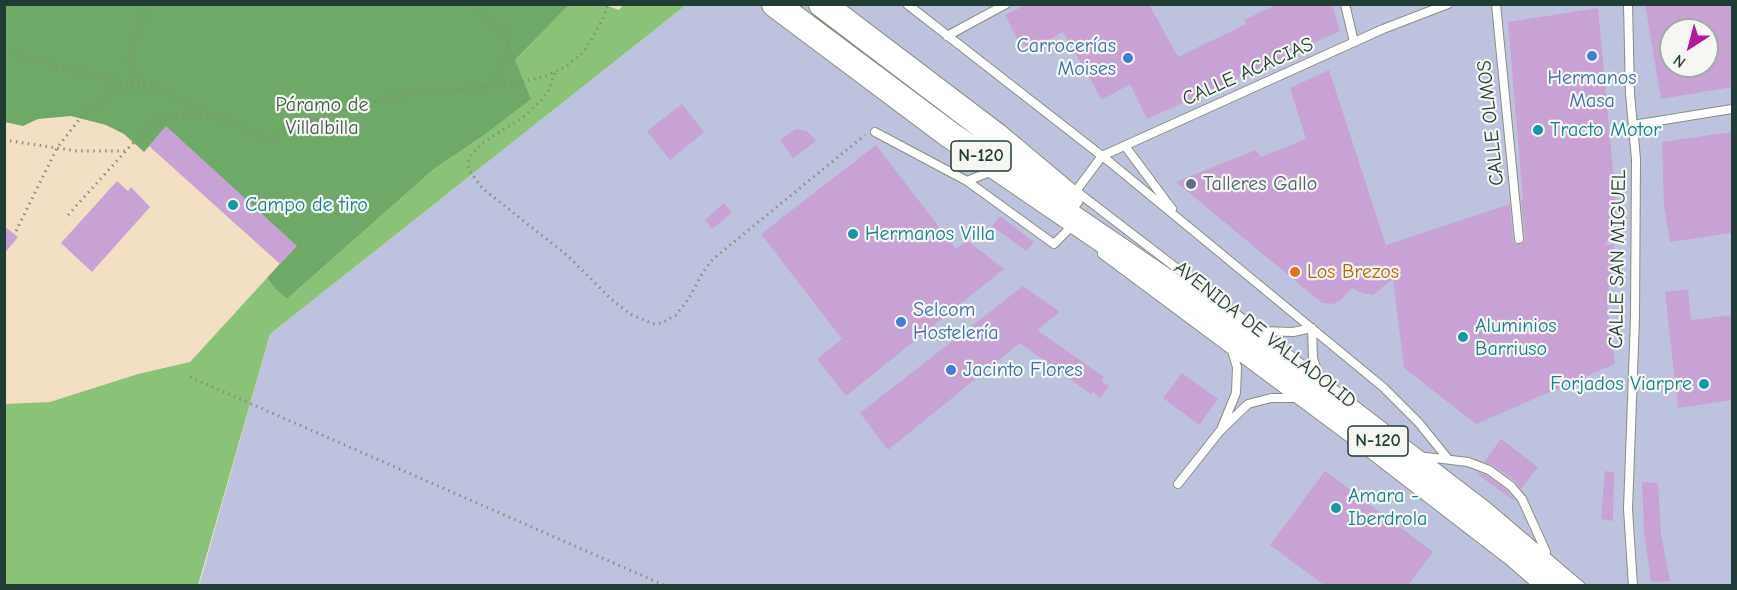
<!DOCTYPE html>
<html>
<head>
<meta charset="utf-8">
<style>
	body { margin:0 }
	#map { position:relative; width:1737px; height:590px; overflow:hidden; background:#f3dfc3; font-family:"Comic Neue",sans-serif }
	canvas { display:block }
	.frame { position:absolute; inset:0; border:6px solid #1f3d34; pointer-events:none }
	.north { position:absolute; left:1659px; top:18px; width:60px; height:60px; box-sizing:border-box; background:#f6f6f2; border:2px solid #a0aca6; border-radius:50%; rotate:216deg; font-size:16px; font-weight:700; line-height:24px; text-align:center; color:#1f3d34 }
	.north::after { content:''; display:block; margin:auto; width:21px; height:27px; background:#b5179e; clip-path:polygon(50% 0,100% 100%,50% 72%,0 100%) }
</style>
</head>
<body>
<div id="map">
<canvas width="1737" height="590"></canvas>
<div class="frame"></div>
<div class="north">N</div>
</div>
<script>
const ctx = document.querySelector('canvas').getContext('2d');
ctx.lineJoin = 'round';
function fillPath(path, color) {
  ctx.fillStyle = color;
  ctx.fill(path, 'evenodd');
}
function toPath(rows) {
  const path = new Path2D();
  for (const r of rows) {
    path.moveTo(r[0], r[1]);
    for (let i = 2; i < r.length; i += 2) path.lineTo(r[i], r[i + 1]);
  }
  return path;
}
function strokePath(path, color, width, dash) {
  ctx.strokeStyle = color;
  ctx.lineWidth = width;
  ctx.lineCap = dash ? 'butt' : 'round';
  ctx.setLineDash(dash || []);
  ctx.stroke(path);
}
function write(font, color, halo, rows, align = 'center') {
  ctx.font = font + ' "Comic Neue",sans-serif';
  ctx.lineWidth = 4.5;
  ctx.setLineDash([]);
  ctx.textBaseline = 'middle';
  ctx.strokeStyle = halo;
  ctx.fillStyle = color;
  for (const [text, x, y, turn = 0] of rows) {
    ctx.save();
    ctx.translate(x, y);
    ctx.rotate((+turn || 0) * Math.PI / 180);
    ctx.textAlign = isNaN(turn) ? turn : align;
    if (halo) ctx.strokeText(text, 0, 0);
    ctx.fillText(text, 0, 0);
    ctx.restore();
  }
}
fillPath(toPath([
	[686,5,1732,5,1732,585,199,586,270,334],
	[1671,30,1707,30,1707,66,1671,66]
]), '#bdc3de');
fillPath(toPath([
	[569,5,605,5,619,10,623,5,686,5,270,334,198,585,5,585,4,404,50,402,138,374,190,362,267,278,276,290,287,299,434,169,480,138,515,60]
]), '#8ac377');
fillPath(toPath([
	[4,5,569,5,515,60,531,99,480,138,434,169,287,299,276,290,267,278,296,246,166,127,144,152,124,134,106,125,71,116,38,119,23,126,5,122]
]), '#6fa968');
fillPath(toPath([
	[1027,4,1149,4,1178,57,1246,24,1244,20,1278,4,1332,4,1340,31,1147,119,1130,84,1102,100,1063,32,1031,50,1017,39,1005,15],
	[1645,4,1732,4,1732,87,1661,99],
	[1671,30,1707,30,1707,66,1671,66],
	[1598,8,1618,223,1605,245,1614,244,1607,305,1615,364,1476,424,1404,368,1393,279,1373,295,1362,293,1352,288,1340,301,1333,304,1322,303,1176,182,1256,150,1261,157,1306,139,1290,88,1329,70,1386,245,1510,204,1513,240,1516,244,1522,244,1525,238,1521,200,1523,200,1508,22],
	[682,104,704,132,670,160,647,131],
	[166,126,297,246,280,264,149,146],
	[796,129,807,131,816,141,793,158,780,140],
	[1732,132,1732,233,1670,242,1664,207,1662,142],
	[876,145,956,249,968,241,1004,269,846,396,817,359,842,339,761,234],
	[117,181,128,191,131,187,150,207,92,272,61,243],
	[724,203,732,213,712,229,705,220],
	[1000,216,1034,242,1026,251,992,226],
	[4,226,18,237,4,254],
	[1023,286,1060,312,1037,330,1104,377,1101,381,1109,386,1100,398,1093,392,1091,394,1020,343,888,450,860,413],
	[1688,289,1691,320,1732,315,1732,400,1678,408,1665,292],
	[1182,373,1218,399,1199,425,1163,398],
	[1501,439,1538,467,1521,489,1515,481,1492,465,1484,462],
	[1325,471,1433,552,1408,585,1324,585,1270,545],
	[1605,471,1614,472,1613,521,1601,519],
	[1477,472,1486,475,1507,490,1514,499,1513,500,1476,473],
	[1642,482,1658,483,1661,534,1670,581,1651,582,1644,531]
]), '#c9a2d5');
const service = toPath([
	[907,4,1111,163,1383,387,1419,423,1448,459],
	[1345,4,1354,42],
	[1496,4,1519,239],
	[1628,4,1630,94,1636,159,1635,318,1628,509,1633,586],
	[947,36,1006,4],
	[1633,125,1732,109],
	[875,132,967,181,992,171],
	[1125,146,1172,209],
	[967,181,1054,244,1069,229],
	[1076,191,1488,507,1581,586],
	[1076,191,1102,156,1383,29,1448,4],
	[1102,254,1352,440,1508,560,1538,586],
	[1259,331,1293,332,1312,328,1313,358,1319,378],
	[1222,427,1236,393,1237,367,1232,351],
	[1426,457,1468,462,1489,470,1511,486,1522,499,1546,552],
	[1178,484,1220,431,1248,404,1271,398,1294,398]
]);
const trunk = toPath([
	[775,4,950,135,1192,300,1478,517,1560,586],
	[822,4,996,136,1070,198]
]);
strokePath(service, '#898e7c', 10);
strokePath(trunk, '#898e7c', 28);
strokePath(toPath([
	[150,4,129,51,129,61,138,81,212,114],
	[471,4,503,31,510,46,491,86],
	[4,52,103,78,144,86],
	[555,73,548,92,540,102,522,118,484,142,472,154,468,162,469,170,482,188,568,256,611,299,630,314,653,324,662,323,676,315,689,298,703,272,713,259,865,135],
	[4,140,77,151,125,151],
	[68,215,142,133,151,124,166,117,183,114,216,116,270,140,327,115,368,103,395,96,504,85,543,77,565,67,584,52,602,21,608,4],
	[16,231,57,148,81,117,111,92,125,88,149,87],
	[190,377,666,586]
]), '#898e7c', 3, [1.5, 4.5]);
strokePath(service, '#fff', 8);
strokePath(trunk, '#fff', 26);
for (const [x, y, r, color] of [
	[1592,56,6,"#3f7fe0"],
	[1128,58,6,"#3f7fe0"],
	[1538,130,6,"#0f9aa8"],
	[1191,184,6,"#5c6f8a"],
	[233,205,6,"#0f9aa8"],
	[853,234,6,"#0f9aa8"],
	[1295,272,6,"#e8710a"],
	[901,322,6,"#3f7fe0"],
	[1463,337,6,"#0f9aa8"],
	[951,370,6,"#3f7fe0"],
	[1704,384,6,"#0f9aa8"],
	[1336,508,6,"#0f9aa8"]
]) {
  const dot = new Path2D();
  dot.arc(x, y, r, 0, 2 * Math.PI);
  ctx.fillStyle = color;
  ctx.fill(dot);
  strokePath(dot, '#f6f6f2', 2);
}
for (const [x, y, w] of [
	[981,156,60],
	[1378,441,60]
]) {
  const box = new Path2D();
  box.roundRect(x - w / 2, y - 15, w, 30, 4.5);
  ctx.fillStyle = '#f6f6f2';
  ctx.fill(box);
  strokePath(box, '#1f3d34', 1.5);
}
write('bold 18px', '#1f3d34', null, [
	["N-120",981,156],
	["N-120",1378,441]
]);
write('20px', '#366cbe', '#f6f6f2', [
	["Carrocerías",1116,46,"right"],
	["Moises",1116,69,"right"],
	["Hermanos",1592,78,"center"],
	["Masa",1592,101,"center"],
	["Selcom",913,310],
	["Hostelería",913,333],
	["Jacinto Flores",963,370]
], 'left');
write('20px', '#1f3d34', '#f6f6f2', [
	["CALLE ACACIAS",1248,72,-24],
	["CALLE OLMOS",1491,123,-96],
	["CALLE SAN MIGUEL",1618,259,-89],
	["AVENIDA DE VALLADOLID",1265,335,38]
]);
write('20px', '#3a5e45', '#f6f6f2', [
	["Páramo de",322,105],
	["Villalbilla",322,128]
]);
write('20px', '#0d838f', '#f6f6f2', [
	["Tracto Motor",1550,130],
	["Campo de tiro",245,205],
	["Hermanos Villa",865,234],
	["Aluminios",1475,326],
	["Barriuso",1475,349],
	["Forjados Viarpre",1692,384,"right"],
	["Amara -",1348,496],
	["Iberdrola",1348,519]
], 'left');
write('20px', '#4e5e75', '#f6f6f2', [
	["Talleres Gallo",1203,184]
], 'left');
write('20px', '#c56008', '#f6f6f2', [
	["Los Brezos",1307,272]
], 'left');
</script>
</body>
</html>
